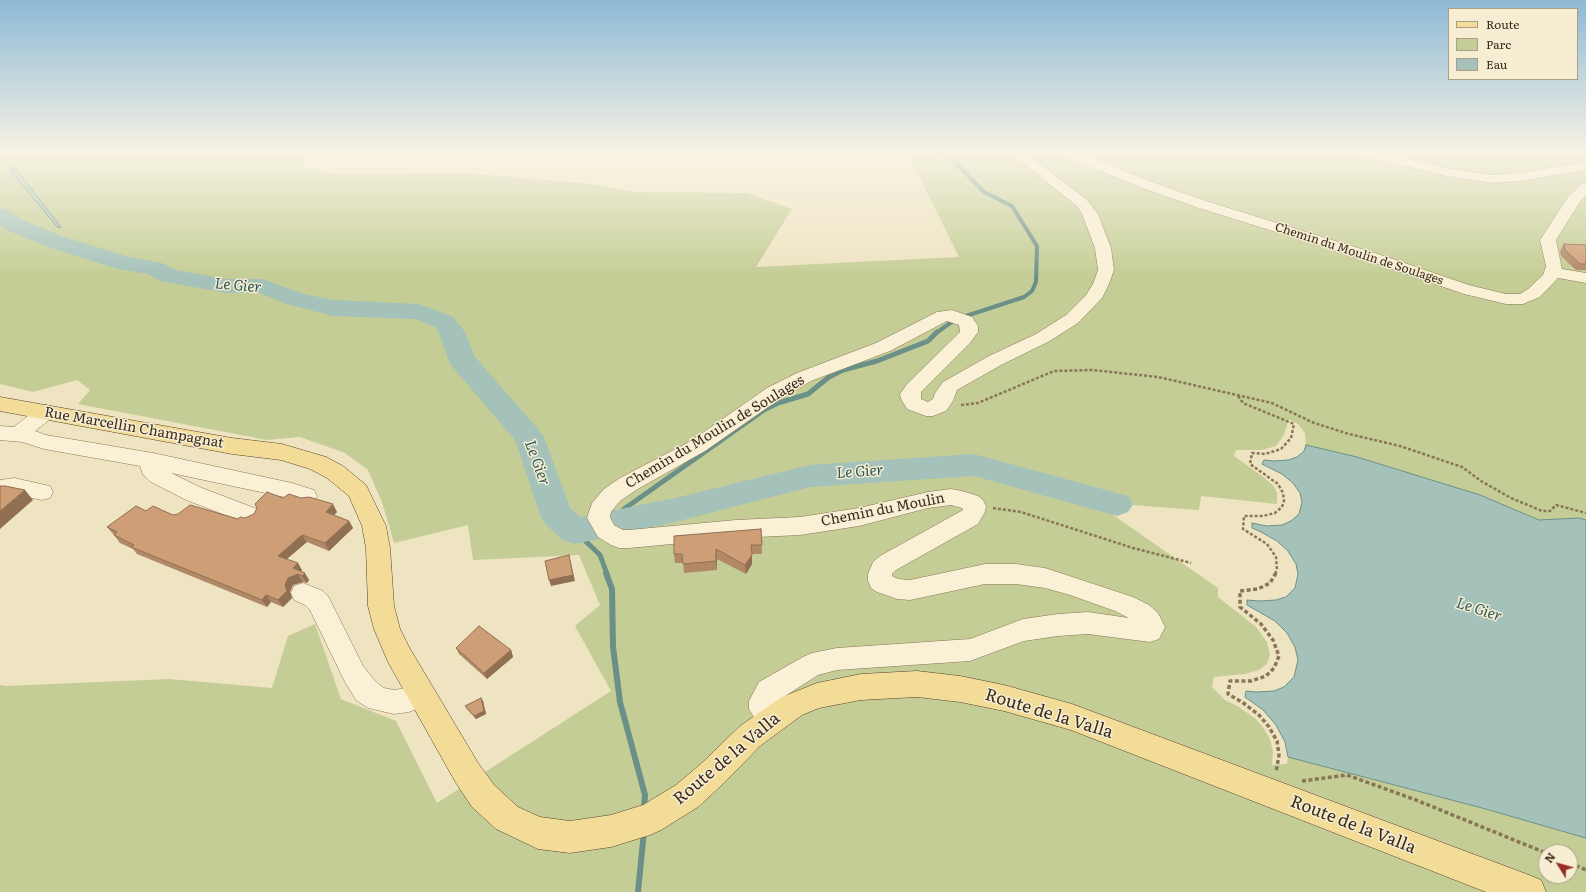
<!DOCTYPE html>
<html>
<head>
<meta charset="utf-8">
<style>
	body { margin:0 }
	#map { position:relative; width:1586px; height:892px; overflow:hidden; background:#efe4c2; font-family:Literata,serif }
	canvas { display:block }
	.legend { position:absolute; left:1448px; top:8px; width:130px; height:72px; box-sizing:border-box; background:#f6edd2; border:1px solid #aaa08a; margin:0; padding:5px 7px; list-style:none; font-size:12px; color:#392c1d }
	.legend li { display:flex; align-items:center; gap:8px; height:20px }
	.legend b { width:20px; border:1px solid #aaa08a }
	.north { position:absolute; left:1538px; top:844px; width:40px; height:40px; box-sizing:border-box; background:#f6edd2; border:1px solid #aaa08a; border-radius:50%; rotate:307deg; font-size:11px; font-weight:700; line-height:16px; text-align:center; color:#392c1d }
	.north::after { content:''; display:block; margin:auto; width:14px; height:18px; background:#9a2c27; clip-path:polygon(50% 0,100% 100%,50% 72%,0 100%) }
</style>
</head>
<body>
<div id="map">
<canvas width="1586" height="892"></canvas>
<ul class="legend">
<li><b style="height:5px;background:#f3db98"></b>Route</li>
<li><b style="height:11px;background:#c4cd95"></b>Parc</li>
<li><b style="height:11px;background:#a4c1ba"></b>Eau</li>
</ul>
<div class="north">N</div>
</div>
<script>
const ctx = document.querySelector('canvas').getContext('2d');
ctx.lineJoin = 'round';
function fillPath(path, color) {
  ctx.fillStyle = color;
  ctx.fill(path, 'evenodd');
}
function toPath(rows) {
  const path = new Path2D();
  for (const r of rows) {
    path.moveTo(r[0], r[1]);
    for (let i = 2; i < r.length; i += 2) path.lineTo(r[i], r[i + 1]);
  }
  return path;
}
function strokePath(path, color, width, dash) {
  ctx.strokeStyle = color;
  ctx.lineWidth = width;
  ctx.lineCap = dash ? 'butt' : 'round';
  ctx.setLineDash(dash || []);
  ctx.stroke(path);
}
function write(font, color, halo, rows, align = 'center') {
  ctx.font = font + ' Literata,serif';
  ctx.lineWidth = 3;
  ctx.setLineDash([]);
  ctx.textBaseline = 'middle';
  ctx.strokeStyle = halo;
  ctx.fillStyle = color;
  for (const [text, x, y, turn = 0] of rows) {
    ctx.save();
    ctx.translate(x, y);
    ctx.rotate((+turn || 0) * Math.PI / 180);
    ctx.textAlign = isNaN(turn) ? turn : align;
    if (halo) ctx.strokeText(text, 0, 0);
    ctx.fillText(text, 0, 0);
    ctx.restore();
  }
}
fillPath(toPath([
	[0,152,306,152,302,167,336,174,466,173,592,184,634,192,747,193,792,209,756,267,959,257,907,152,1586,152,1586,520,1579,518,1539,520,1480,495,1357,457,1306,445,1305,433,1298,424,1289,419,1284,435,1276,446,1262,450,1236,450,1234,456,1262,476,1273,485,1277,493,1277,504,1201,496,1199,510,1117,504,1113,515,1218,588,1218,597,1256,627,1267,642,1270,654,1267,664,1259,670,1245,674,1214,677,1212,687,1225,700,1239,707,1256,719,1264,729,1270,739,1273,752,1272,765,1287,764,1288,757,1482,808,1586,838,1586,892,0,892,0,685,5,686,169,679,272,688,288,636,315,624,341,699,396,721,437,803,611,691,575,626,600,605,579,555,473,560,468,525,394,543,382,502,368,470,345,453,300,437,267,440,78,404,90,390,77,380,33,392,0,384],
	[1546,852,1570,852,1570,876,1546,876]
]), '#c4cd95');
const water = toPath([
	[15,168,61,227,58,228,10,170,15,168],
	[1306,445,1357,457,1480,495,1539,520,1579,518,1586,520,1586,838,1482,808,1288,757,1285,742,1276,725,1263,710,1245,697,1246,691,1256,692,1274,691,1284,687,1294,677,1298,660,1295,647,1287,633,1275,621,1247,605,1247,600,1260,601,1276,600,1286,597,1295,588,1298,574,1296,564,1288,551,1277,541,1261,532,1252,528,1252,523,1267,526,1282,525,1291,521,1299,514,1302,502,1300,493,1293,483,1282,474,1262,464,1264,460,1274,461,1288,460,1297,457,1304,451,1306,445]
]);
fillPath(water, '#a4c1ba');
strokePath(water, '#6b9088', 1);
strokePath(toPath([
	[941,152,957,164,984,192,1012,206,1037,246,1036,282,1032,291,1024,297,963,317],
	[936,333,956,319]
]), '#6b9088', 4);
strokePath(toPath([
	[610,524,624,509,764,410,778,403,808,394,829,377,843,370,877,361,928,341,937,332],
	[575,531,600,555,607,574]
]), '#6b9088', 5);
strokePath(toPath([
	[606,573,612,589,613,647,620,702,645,795,644,809],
	[638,892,644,831]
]), '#6b9088', 6);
fillPath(toPath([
	[0,208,8,210,22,220,67,238,129,257,162,263,176,270,226,279,262,279,304,294,333,300,419,304,453,317,465,332,474,356,539,430,544,437,570,508,581,517,675,498,810,465,974,454,1128,496,1133,504,1128,512,1117,516,974,476,810,487,675,522,575,544,563,540,545,524,540,515,515,440,451,365,448,359,439,333,435,327,415,319,333,316,287,304,259,293,226,293,161,281,148,274,118,269,51,248,6,230,0,225,0,208]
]), '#a4c1ba');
const minor = toPath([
	[1009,152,1024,152,1087,200,1098,214,1111,248,1114,270,1109,284,1102,298,1078,323,1048,342,1003,364,957,390,953,401,946,411,933,416,926,416,907,409,901,399,900,394,907,384,960,332,959,325,947,321,890,351,811,381,781,398,705,451,636,490,620,501,611,512,610,517,614,525,623,530,629,530,736,520,800,517,859,508,928,492,951,489,962,491,978,496,983,500,986,506,985,512,978,524,896,570,892,574,892,576,898,579,910,580,985,564,1016,564,1045,568,1133,597,1149,605,1158,613,1165,627,1159,639,1150,642,1088,634,1058,636,1024,641,970,661,837,670,818,675,779,700,777,705,785,720,781,729,771,733,761,729,749,709,749,701,759,682,803,657,812,653,837,648,970,639,1023,619,1058,614,1088,612,1129,618,1115,611,1070,595,1045,588,1016,584,985,584,910,600,897,599,877,592,871,588,868,581,868,574,873,562,880,556,963,510,962,508,951,505,928,508,859,526,800,535,736,538,629,548,619,548,611,545,598,537,587,518,592,503,604,489,620,478,691,441,767,388,797,373,876,343,937,312,952,310,972,317,978,326,978,332,970,343,921,392,921,399,928,402,933,399,935,393,943,382,989,356,1036,334,1066,315,1086,295,1093,284,1098,270,1095,248,1082,214,1077,206,1009,152],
	[1058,152,1076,152,1155,183,1209,202,1384,256,1469,285,1506,294,1520,294,1528,289,1543,275,1546,266,1540,240,1568,197,1581,184,1586,183,1586,195,1580,202,1556,240,1562,269,1586,273,1586,283,1558,278,1540,297,1523,304,1506,304,1464,294,1372,262,1199,208,1145,189,1060,155,1058,152],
	[1359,152,1381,152,1446,168,1493,175,1520,173,1586,162,1586,170,1520,181,1493,183,1446,176,1361,155,1359,152],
	[46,405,53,407,56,412,53,417,35,431,46,435,153,453,292,483,314,490,317,496,314,502,306,504,289,498,171,473,202,488,257,509,260,515,257,521,249,524,186,500,151,482,143,475,140,466,44,449,22,442,0,440,0,426,14,427,39,407,46,405],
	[14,478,50,486,53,492,50,498,42,500,14,494,0,496,0,480,14,478],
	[303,583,323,591,328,596,363,666,376,682,384,688,394,690,406,688,421,682,431,685,435,694,431,703,409,712,394,714,368,708,356,700,345,682,310,610,305,605,294,600,291,593,294,586,303,583]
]);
const major = toPath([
	[0,397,232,438,282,444,326,457,343,466,366,485,386,526,390,548,394,606,400,629,409,647,478,763,494,785,518,807,540,817,570,821,611,815,643,805,676,785,703,762,740,726,782,697,817,683,861,674,917,671,960,676,1004,685,1072,704,1529,875,1541,880,1546,892,1486,892,1071,730,1004,711,960,702,917,697,861,700,819,708,802,715,760,746,725,782,698,807,661,830,650,835,611,847,570,853,538,849,496,829,472,807,456,783,388,662,374,629,368,606,366,548,362,526,349,496,327,478,310,469,281,460,232,454,0,411,0,397]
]);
strokePath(minor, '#897558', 1);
strokePath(major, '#57422d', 1);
strokePath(toPath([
	[1238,396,1243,403,1294,424,1291,438,1281,449,1265,454,1252,453,1250,464,1278,484,1283,493,1284,501,1282,507,1275,513,1263,516,1244,516,1243,529,1267,544,1276,557,1277,570,1275,574],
	[961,405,978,403,1054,371,1092,370,1158,377,1272,403,1314,423,1349,434,1400,446,1462,467,1481,481,1511,498,1542,511,1550,511,1556,505,1586,513],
	[993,508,1021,512,1133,548,1191,563]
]), '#897558', 2.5, [3, 2]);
strokePath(toPath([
	[1276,573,1270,583,1258,589,1240,591,1240,607,1261,624,1273,640,1279,656,1274,668,1266,676,1251,681,1230,681,1228,694,1242,702,1259,715,1269,727,1277,741,1279,755,1276,772],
	[1302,781,1347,775,1416,800,1546,853],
	[1570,863,1586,870]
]), '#897558', 3.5, [4, 2.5]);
fillPath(minor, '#faf0d5');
fillPath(major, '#f3db98');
fillPath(toPath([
	[1564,244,1586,246,1586,270,1576,270,1561,256,1560,251],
	[283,498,337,512,334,515,349,521,353,528,329,551,307,542,287,559,302,570,301,572,309,580,307,583,303,582,293,585,290,592,292,598,283,607,271,602,267,607,137,554,133,549,120,543,114,535,107,527,146,511,173,515,238,519,245,518,254,514],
	[761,529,762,554,752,554,752,564,746,574,717,559,717,570,684,573,683,563,675,563,674,554],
	[456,648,511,650,513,657,487,679,459,654],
	[481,698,483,701,486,714,476,719,467,709,465,706]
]), '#b18966');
fillPath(toPath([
	[25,490,33,500,0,529,0,511],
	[333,504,337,512,330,519,326,512],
	[349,521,353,528,329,551,325,543],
	[302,535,307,542,282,563,278,556],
	[716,549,717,559,717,570,716,561],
	[569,555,575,581,551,586,549,580],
	[752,555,752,564,746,574,745,565],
	[298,563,302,570,298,574,303,582,293,585,290,592,292,598,283,607,278,600,293,568],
	[305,573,309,580,307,583,302,576],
	[266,595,271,602,267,607,262,600],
	[511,650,513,657,487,679,484,673],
	[481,698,483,701,486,714,476,719,474,716]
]), '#906f53');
const building = toPath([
	[1564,244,1586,245,1586,264,1580,264,1565,250,1564,244],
	[0,486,5,486,25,490,0,511,0,486],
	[267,492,283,498,289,494,301,498,309,497,333,504,326,512,349,521,325,543,302,535,278,556,298,563,293,568,305,573,302,576,298,574,288,578,285,585,287,591,278,600,266,595,262,600,131,547,134,545,114,535,117,532,107,527,136,506,146,511,153,506,173,515,178,514,190,505,238,519,240,517,245,518,254,514,257,508,255,504,267,492],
	[761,529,762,545,751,545,752,555,745,565,716,549,716,561,683,564,682,554,674,554,674,536,761,529],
	[569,555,573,575,549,580,545,561,569,555],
	[479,626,511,650,484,673,456,648,479,626],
	[481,698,484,711,474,716,465,706,481,698]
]);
fillPath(building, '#ce9f77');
strokePath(building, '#906f53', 1);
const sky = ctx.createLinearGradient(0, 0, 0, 277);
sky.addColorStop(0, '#8db9d6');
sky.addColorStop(0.55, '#f8f3e4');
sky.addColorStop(1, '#f8f3e400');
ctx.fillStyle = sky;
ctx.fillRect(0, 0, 1586, 277);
write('12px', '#392c1d', '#f6edd2', [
	["Chemin du Moulin de Soulages",1359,254,18]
]);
write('14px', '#392c1d', '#f6edd2', [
	["Rue Marcellin Champagnat",134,428,10],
	["Chemin du Moulin de Soulages",715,432,-31],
	["Chemin du Moulin",883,510,-11]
]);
write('italic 15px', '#2c5958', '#f6edd2', [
	["Le Gier",238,286,5],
	["Le Gier",537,463,70],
	["Le Gier",860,472,-4],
	["Le Gier",1479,610,18]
]);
write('17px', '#392c1d', '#f6edd2', [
	["Route de la Valla",1049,714,17],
	["Route de la Valla",727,759,-40],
	["Route de la Valla",1353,825,21]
]);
</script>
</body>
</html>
